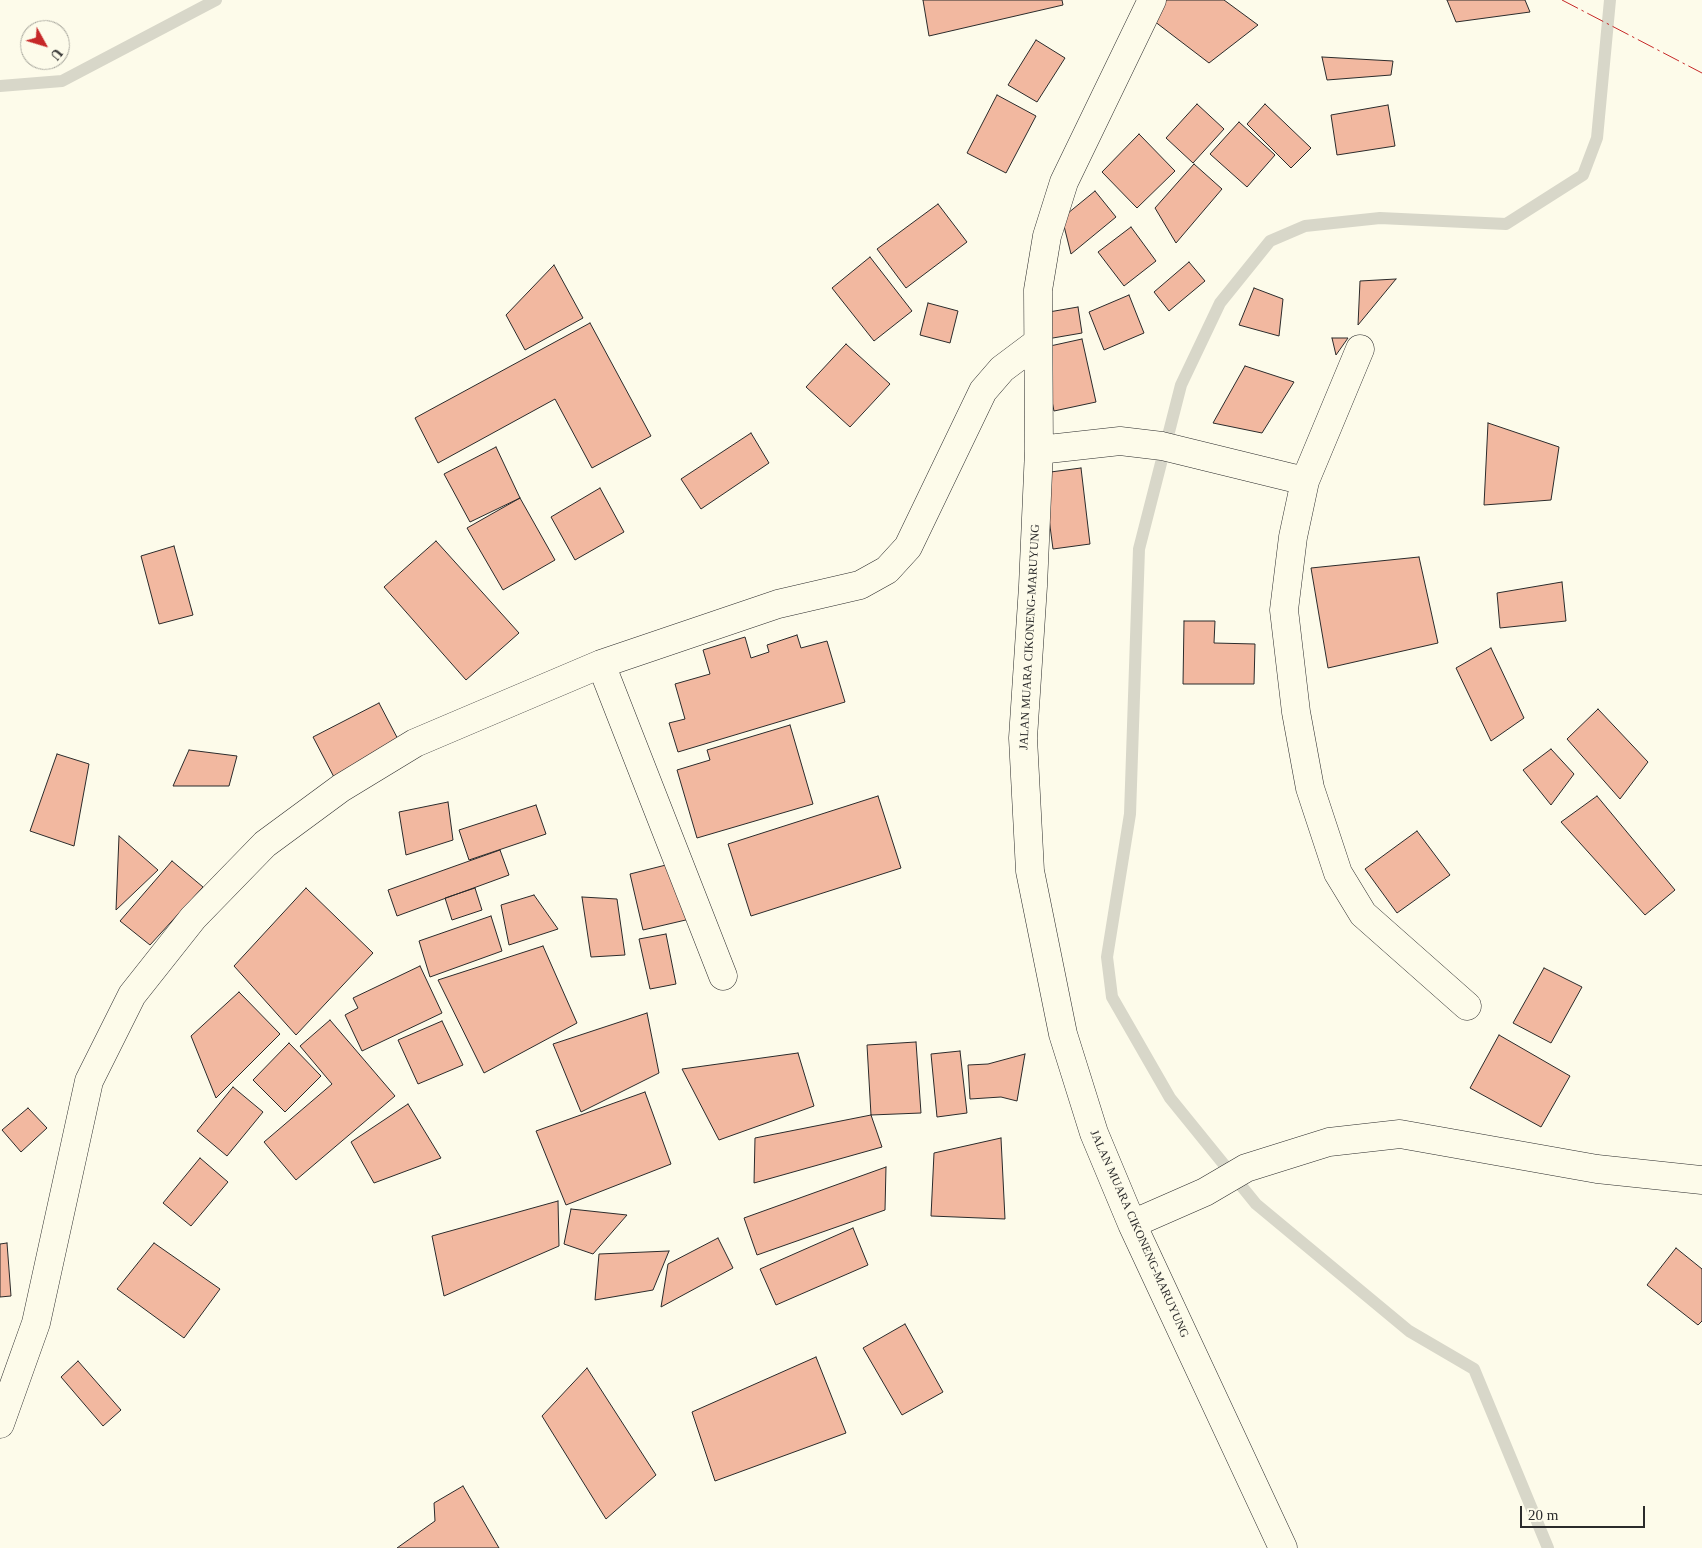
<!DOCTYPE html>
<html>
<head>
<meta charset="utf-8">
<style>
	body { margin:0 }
	#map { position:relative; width:1702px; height:1548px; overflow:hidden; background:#fdfbea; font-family:Georgia,serif }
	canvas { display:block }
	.north { position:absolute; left:20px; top:20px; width:50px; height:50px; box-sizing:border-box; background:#fdfbea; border:1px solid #a9a89e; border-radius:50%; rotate:129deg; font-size:14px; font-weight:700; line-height:20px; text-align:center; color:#2b2b2b }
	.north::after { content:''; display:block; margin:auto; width:18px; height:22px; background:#c62828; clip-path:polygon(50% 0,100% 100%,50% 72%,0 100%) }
	.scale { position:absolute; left:1520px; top:1506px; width:125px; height:22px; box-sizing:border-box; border:2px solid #2b2b2b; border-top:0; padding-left:6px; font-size:15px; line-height:18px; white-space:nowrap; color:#2b2b2b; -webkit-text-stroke:4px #fdfbea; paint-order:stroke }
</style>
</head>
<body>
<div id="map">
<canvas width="1702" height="1548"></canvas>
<div class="north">U</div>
<div class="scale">20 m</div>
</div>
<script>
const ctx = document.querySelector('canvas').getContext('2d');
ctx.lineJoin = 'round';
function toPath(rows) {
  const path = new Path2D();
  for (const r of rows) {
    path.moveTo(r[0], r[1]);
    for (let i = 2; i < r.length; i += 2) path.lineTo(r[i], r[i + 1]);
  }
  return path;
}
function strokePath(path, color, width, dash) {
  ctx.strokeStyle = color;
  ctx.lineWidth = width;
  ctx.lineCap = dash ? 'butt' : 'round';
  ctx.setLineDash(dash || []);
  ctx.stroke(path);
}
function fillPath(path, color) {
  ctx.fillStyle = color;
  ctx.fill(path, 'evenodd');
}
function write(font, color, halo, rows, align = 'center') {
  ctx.font = font + ' Georgia,serif';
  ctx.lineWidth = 4;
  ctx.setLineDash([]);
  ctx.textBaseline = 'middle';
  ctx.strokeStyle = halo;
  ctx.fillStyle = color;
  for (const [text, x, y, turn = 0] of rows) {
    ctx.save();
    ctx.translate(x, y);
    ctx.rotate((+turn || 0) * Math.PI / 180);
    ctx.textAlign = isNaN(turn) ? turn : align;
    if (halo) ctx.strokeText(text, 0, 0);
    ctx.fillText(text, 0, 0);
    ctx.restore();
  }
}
strokePath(toPath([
	[0,86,62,81,216,0],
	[1548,1548,1474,1369,1409,1331,1256,1204,1170,1098,1112,997,1107,957,1130,814,1139,549,1181,385,1220,303,1270,241,1305,226,1380,218,1506,224,1583,175,1597,138,1610,0]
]), '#d8d7c9', 12);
const building = toPath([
	[923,0,1062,0,1063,5,929,36,923,0],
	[1163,0,1224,0,1258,25,1209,63,1154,21,1163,0],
	[1447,0,1525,0,1530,12,1456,22,1447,0],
	[1036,40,1065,58,1037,102,1008,85,1036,40],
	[1322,57,1393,61,1391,75,1327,80,1322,57],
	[997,95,1036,116,1006,173,967,153,997,95],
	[1197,104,1224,129,1193,163,1166,138,1197,104],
	[1265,104,1311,148,1291,168,1247,124,1265,104],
	[1388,105,1395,146,1337,155,1331,115,1388,105],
	[1239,122,1275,155,1247,187,1210,154,1239,122],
	[1139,134,1175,171,1137,208,1102,172,1139,134],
	[1194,164,1222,189,1176,243,1155,208,1194,164],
	[1095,191,1116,217,1071,254,1062,218,1095,191],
	[938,204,967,242,906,288,877,249,938,204],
	[1131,227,1156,261,1124,286,1098,252,1131,227],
	[870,257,912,311,874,341,832,288,870,257],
	[1189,262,1205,281,1169,311,1154,292,1189,262],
	[554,265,583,318,525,350,506,315,554,265],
	[1396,279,1358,325,1360,281,1396,279],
	[1254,288,1283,299,1279,336,1239,325,1254,288],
	[1129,295,1144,333,1104,350,1089,312,1129,295],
	[928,303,958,311,950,343,920,335,928,303],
	[1078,307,1082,333,1047,339,1043,313,1078,307],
	[590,323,651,436,592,468,555,399,438,463,415,418,590,323],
	[1332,338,1348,338,1336,355,1332,338],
	[1082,339,1096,402,1054,411,1041,348,1082,339],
	[846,344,890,384,850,427,806,387,846,344],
	[1245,366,1294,382,1262,433,1213,423,1245,366],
	[1488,423,1559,447,1551,500,1484,505,1488,423],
	[751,433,769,463,701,509,681,479,751,433],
	[496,447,520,498,470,522,444,474,496,447],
	[1081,468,1090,544,1053,549,1043,473,1081,468],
	[600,488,624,532,575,560,551,517,600,488],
	[520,498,555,560,503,590,467,528,520,498],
	[436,541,519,633,466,680,384,587,436,541],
	[174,546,193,615,159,624,141,556,174,546],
	[1419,557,1438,643,1328,668,1311,568,1419,557],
	[1562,582,1566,621,1500,628,1497,593,1562,582],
	[1184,621,1215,621,1214,643,1255,644,1254,684,1183,684,1184,621],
	[797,635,801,648,827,641,845,702,678,752,669,723,685,719,675,684,710,674,703,650,745,637,751,658,769,652,767,645,797,635],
	[1491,648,1524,718,1491,741,1456,668,1491,648],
	[379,703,401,745,335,779,313,737,379,703],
	[1598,709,1648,762,1620,799,1567,739,1598,709],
	[790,725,813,804,697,838,677,770,710,760,707,750,790,725],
	[1551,749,1574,774,1551,805,1523,770,1551,749],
	[189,750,237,756,229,786,173,786,189,750],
	[57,754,89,764,74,846,30,831,57,754],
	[878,796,901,868,751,916,728,844,878,796],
	[1597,796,1675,890,1645,915,1561,822,1597,796],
	[448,802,453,840,406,855,399,812,448,802],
	[536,805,546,834,469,860,459,830,536,805],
	[1417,831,1450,875,1397,913,1365,869,1417,831],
	[119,836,158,870,116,910,119,836],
	[500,850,509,875,397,916,388,890,500,850],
	[172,861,203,887,150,945,120,921,172,861],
	[678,862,690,919,643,930,630,874,678,862],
	[306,888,373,953,296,1035,234,966,306,888],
	[475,888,482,910,452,920,445,898,475,888],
	[534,895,558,929,509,945,501,905,534,895],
	[582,897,617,899,625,955,591,957,582,897],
	[491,916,502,951,430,977,419,941,491,916],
	[666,934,676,984,650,989,639,939,666,934],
	[543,946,577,1023,484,1073,438,980,543,946],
	[420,966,442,1013,362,1051,345,1015,358,1008,353,998,420,966],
	[1544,968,1582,987,1551,1043,1513,1023,1544,968],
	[239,992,280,1034,216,1098,191,1036,239,992],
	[647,1013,659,1073,581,1112,553,1044,647,1013],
	[330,1020,395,1096,296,1180,264,1142,332,1084,300,1046,330,1020],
	[442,1021,463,1065,418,1084,398,1040,442,1021],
	[1499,1035,1570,1076,1541,1127,1470,1088,1499,1035],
	[916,1042,921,1113,871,1115,867,1045,916,1042],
	[289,1043,321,1076,285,1112,253,1080,289,1043],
	[960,1051,967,1113,937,1117,931,1054,960,1051],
	[798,1053,814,1106,719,1140,682,1069,798,1053],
	[1025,1054,1017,1101,1001,1097,970,1099,968,1065,988,1064,1025,1054],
	[233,1087,263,1112,227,1156,197,1131,233,1087],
	[645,1092,671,1164,566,1205,536,1131,645,1092],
	[408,1104,441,1158,374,1183,351,1142,408,1104],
	[28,1108,47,1128,21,1152,2,1130,28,1108],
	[871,1115,882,1147,754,1183,755,1138,871,1115],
	[1001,1138,1005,1219,931,1216,934,1153,1001,1138],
	[200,1158,228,1182,191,1226,163,1203,200,1158],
	[886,1167,885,1210,757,1255,744,1218,886,1167],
	[558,1201,559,1246,444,1296,432,1236,558,1201],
	[571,1209,627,1215,593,1254,564,1244,571,1209],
	[853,1228,868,1265,776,1305,760,1269,853,1228],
	[718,1238,733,1268,661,1307,668,1264,718,1238],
	[7,1243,11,1296,0,1297,0,1244,7,1243],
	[154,1243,220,1289,184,1338,117,1289,154,1243],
	[1676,1248,1702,1269,1702,1321,1698,1325,1647,1285,1676,1248],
	[669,1251,653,1290,595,1300,599,1254,669,1251],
	[905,1324,943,1392,902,1415,863,1348,905,1324],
	[816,1357,846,1433,715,1481,692,1412,816,1357],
	[78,1361,121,1410,103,1426,61,1377,78,1361],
	[587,1368,656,1475,606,1519,542,1416,587,1368],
	[463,1486,499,1548,397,1548,435,1521,434,1503,463,1486]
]);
fillPath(building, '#f2b8a0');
strokePath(building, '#2b2b2b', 1);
const street = toPath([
	[1152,0,1064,182,1047,236,1038,290,1039,450,1033,586,1023,738,1030,871,1063,1034,1094,1133,1132,1224,1283,1548],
	[1039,450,1120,441,1162,446,1305,481,1293,537,1284,610,1296,712,1310,788,1338,873,1363,914,1467,1006],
	[1305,481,1360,349],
	[601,664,723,976],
	[1132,1224,1205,1192,1246,1168,1329,1142,1400,1134,1597,1169,1702,1180],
	[0,1424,36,1323,89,1081,132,995,193,918,265,844,341,788,415,743,601,664,778,604,860,585,887,570,908,547,983,391,1002,369,1038,342]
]);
strokePath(street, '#2b2b2b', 29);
strokePath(street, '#fdfbea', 28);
strokePath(toPath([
	[1562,0,1702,73]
]), '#c62828', 1, [18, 4, 2.5, 4]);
write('12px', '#2b2b2b', '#fdfbea', [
	["JALAN MUARA CIKONENG-MARUYUNG",1030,637,-87],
	["JALAN MUARA CIKONENG-MARUYUNG",1139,1234,66]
]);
</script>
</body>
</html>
